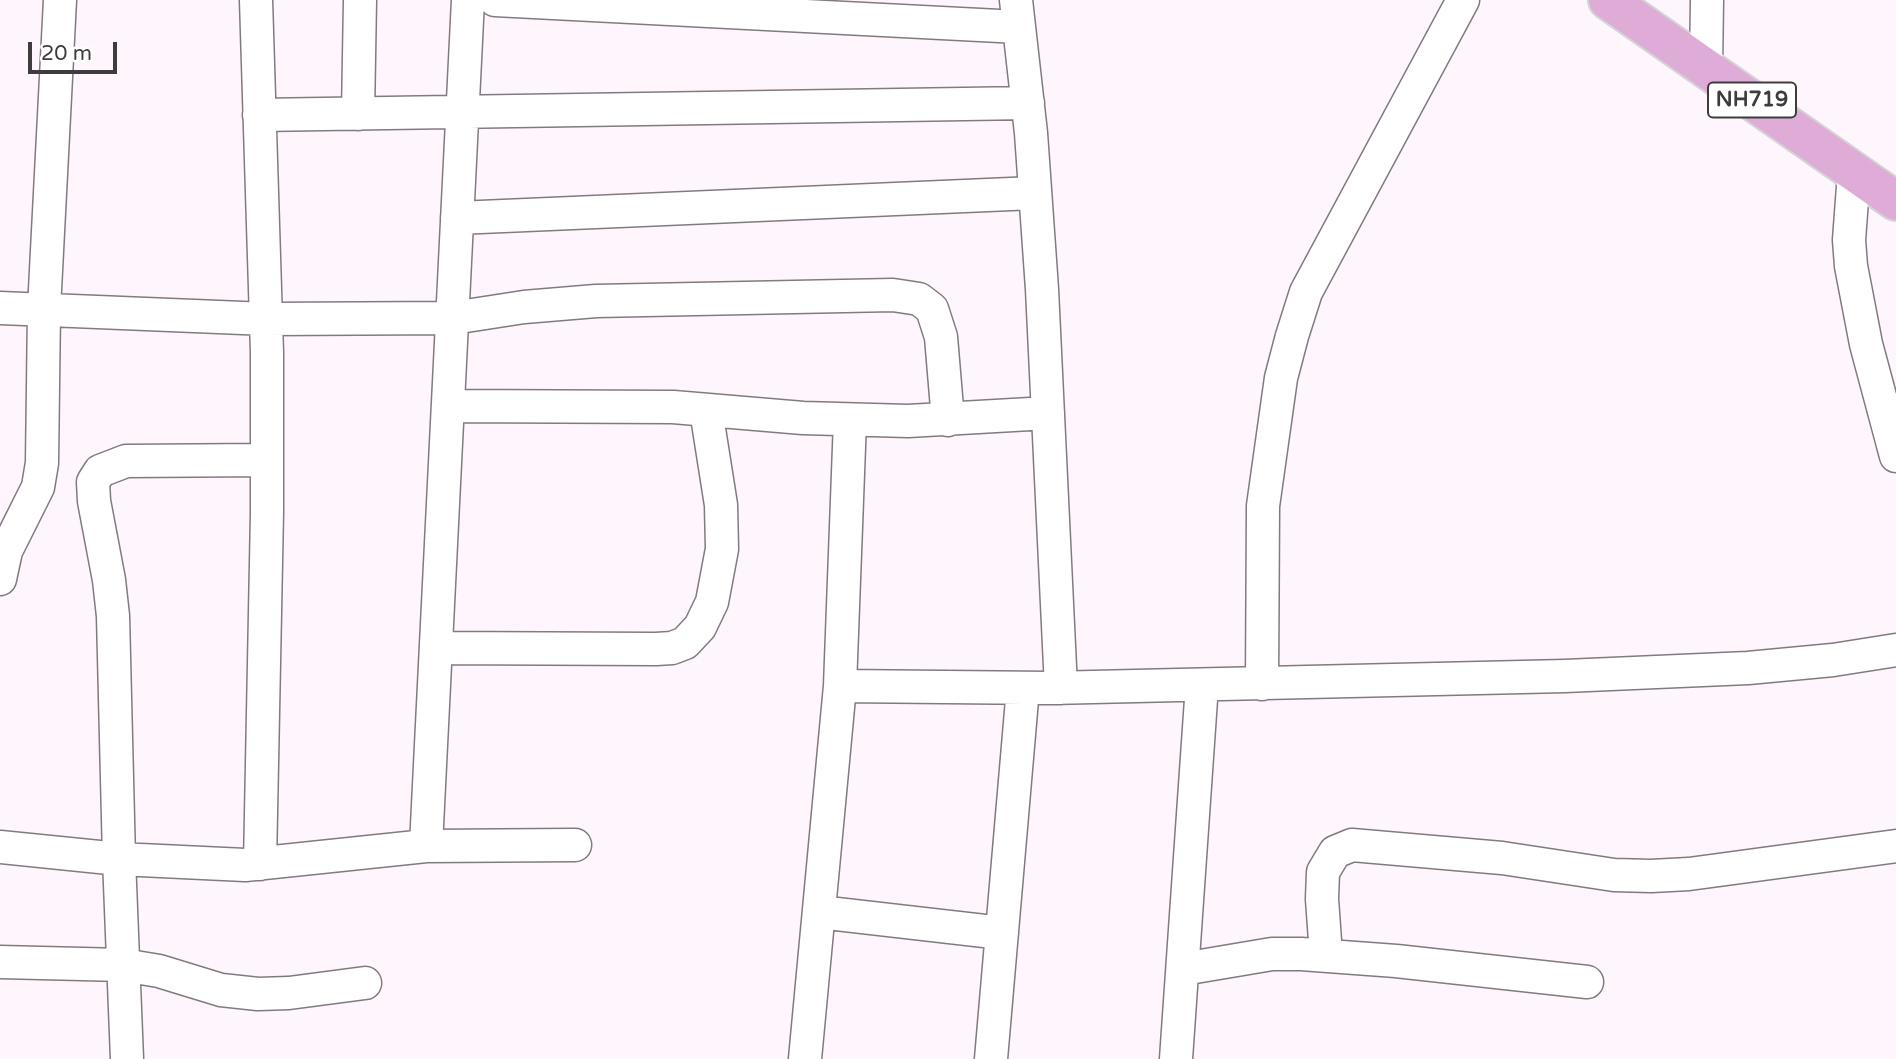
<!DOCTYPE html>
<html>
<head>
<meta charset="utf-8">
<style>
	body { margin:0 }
	#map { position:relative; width:1896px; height:1059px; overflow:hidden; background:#fef6fc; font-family:"Varela Round",sans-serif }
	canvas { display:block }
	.scale { position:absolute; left:28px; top:42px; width:89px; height:32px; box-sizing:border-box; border:4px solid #3f3c3e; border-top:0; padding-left:9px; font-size:21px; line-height:24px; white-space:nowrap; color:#3f3c3e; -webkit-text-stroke:5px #fff; paint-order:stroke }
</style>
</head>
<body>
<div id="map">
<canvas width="1896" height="1059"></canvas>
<div class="scale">20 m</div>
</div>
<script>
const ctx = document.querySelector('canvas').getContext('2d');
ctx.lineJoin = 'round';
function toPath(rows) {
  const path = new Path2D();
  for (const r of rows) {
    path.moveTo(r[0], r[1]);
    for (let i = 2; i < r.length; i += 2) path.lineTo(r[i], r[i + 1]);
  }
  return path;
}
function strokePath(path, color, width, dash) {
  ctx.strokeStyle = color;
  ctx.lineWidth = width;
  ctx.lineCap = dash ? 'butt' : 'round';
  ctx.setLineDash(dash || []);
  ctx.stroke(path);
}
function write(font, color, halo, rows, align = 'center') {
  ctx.font = font + ' "Varela Round",sans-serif';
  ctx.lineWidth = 6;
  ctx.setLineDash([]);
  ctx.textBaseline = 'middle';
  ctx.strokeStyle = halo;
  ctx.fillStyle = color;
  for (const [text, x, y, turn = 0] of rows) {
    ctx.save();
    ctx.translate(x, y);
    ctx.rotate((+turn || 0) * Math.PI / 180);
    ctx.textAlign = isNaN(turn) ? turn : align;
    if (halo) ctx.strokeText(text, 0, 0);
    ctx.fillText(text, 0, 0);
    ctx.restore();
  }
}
const minor = toPath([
	[256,0,267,353,267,512,260,864],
	[495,0,1019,27],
	[1016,0,1031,133,1042,289,1061,688],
	[1706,68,1707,0],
	[358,114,360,0],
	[259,115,1028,103],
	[1854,173,1849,240,1851,266,1866,344,1896,456],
	[457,218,1034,193],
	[0,308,267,319,453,318,524,307,596,301,893,295,919,299,932,309,941,337,948,420],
	[448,406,673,407,803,418,908,421,1048,413],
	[0,579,6,551,38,487,42,463,44,309,60,0],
	[436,648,656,649,672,648,685,643,700,627,712,602,722,549,721,505,706,410],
	[1262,684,1263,506,1281,378,1292,336,1306,292,1463,0],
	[840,686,1050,688,1565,676,1748,668,1833,660,1896,650],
	[426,846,468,0],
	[0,847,119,859,245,865,426,846,575,845],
	[819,912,1002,933],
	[1326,955,1322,899,1323,872,1335,852,1352,845,1502,858,1614,875,1651,876,1689,874,1896,846],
	[0,962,123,965,159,971,221,990,258,994,289,993,365,983],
	[1183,969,1272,954,1301,954,1396,961,1587,982],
	[127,1059,119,859,113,616,109,580,94,501,93,482,100,471,126,461,266,460],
	[805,1059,840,686,850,420],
	[991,1059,1023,688],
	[1176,1059,1202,685]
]);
const trunk = toPath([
	[1608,0,1896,201]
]);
strokePath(minor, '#817a80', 35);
strokePath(trunk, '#d5d4d5', 42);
strokePath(minor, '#fff', 32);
strokePath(trunk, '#deacd7', 38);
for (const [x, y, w] of [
	[1752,100,88]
]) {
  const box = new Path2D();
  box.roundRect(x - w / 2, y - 17.5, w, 35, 5);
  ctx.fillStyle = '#fff';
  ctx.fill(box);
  strokePath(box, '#3f3c3e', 2);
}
write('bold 21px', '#3f3c3e', null, [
	["NH719",1752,100]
]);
</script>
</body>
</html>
